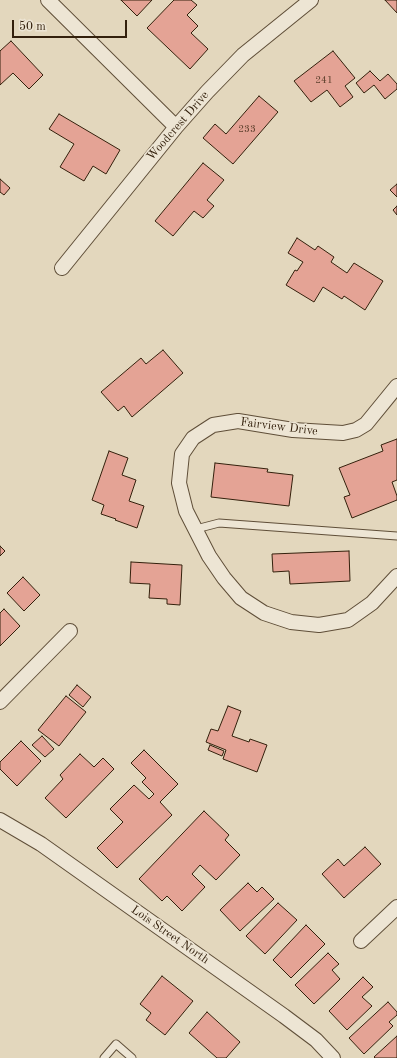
<!DOCTYPE html>
<html>
<head>
<meta charset="utf-8">
<style>
	body { margin:0 }
	#map { position:relative; width:397px; height:1058px; overflow:hidden; background:#e3d7bd; font-family:"Old Standard TT",serif }
	canvas { display:block }
	.scale { position:absolute; left:12px; top:20px; width:115px; height:18px; box-sizing:border-box; border:2px solid #33200c; border-top:0; padding-left:5px; font-size:12px; line-height:14px; white-space:nowrap; color:#33200c; -webkit-text-stroke:3px #ede5d4; paint-order:stroke }
</style>
</head>
<body>
<div id="map">
<canvas width="397" height="1058"></canvas>
<div class="scale">50 m</div>
</div>
<script>
const ctx = document.querySelector('canvas').getContext('2d');
ctx.lineJoin = 'round';
function fillPath(path, color) {
  ctx.fillStyle = color;
  ctx.fill(path, 'evenodd');
}
function toPath(rows) {
  const path = new Path2D();
  for (const r of rows) {
    path.moveTo(r[0], r[1]);
    for (let i = 2; i < r.length; i += 2) path.lineTo(r[i], r[i + 1]);
  }
  return path;
}
function strokePath(path, color, width, dash) {
  ctx.strokeStyle = color;
  ctx.lineWidth = width;
  ctx.lineCap = dash ? 'butt' : 'round';
  ctx.setLineDash(dash || []);
  ctx.stroke(path);
}
function write(font, color, halo, rows, align = 'center') {
  ctx.font = font + ' "Old Standard TT",serif';
  ctx.lineWidth = 3.5;
  ctx.setLineDash([]);
  ctx.textBaseline = 'middle';
  ctx.strokeStyle = halo;
  ctx.fillStyle = color;
  for (const [text, x, y, turn = 0] of rows) {
    ctx.save();
    ctx.translate(x, y);
    ctx.rotate((+turn || 0) * Math.PI / 180);
    ctx.textAlign = isNaN(turn) ? turn : align;
    if (halo) ctx.strokeText(text, 0, 0);
    ctx.fillText(text, 0, 0);
    ctx.restore();
  }
}
const building = toPath([
	[121,0,152,0,137,16,121,0],
	[174,0,191,0,197,5,187,15,198,26,191,33,208,49,190,69,147,28,174,0],
	[385,0,397,0,397,13,385,0],
	[11,41,43,75,29,89,13,73,0,85,0,51,11,41],
	[333,51,355,78,345,86,353,97,340,107,327,90,311,102,294,81,333,51],
	[370,71,380,81,388,74,397,84,397,89,385,99,374,85,364,93,356,83,370,71],
	[259,96,278,112,233,164,203,138,215,124,226,134,259,96],
	[59,114,120,150,106,174,93,166,84,181,60,167,74,144,49,129,59,114],
	[203,163,224,180,207,200,214,206,203,218,194,211,173,236,155,221,203,163],
	[0,179,10,188,4,195,0,192,0,179],
	[397,184,397,197,390,190,397,184],
	[397,206,397,215,393,210,397,206],
	[297,238,315,250,318,246,334,257,331,262,347,273,354,263,383,281,365,310,344,296,342,299,323,287,314,302,286,285,295,270,297,271,303,262,288,253,297,238],
	[163,350,183,373,132,417,124,406,118,411,101,392,141,358,146,364,163,350],
	[397,439,397,480,392,482,397,496,397,500,352,518,344,497,350,495,339,468,383,451,381,445,397,439],
	[109,451,128,458,122,475,136,480,129,501,144,506,137,528,115,520,116,519,101,514,104,505,92,500,109,451],
	[215,463,268,469,267,472,293,475,289,506,211,497,215,463],
	[0,546,5,551,0,556,0,546],
	[349,551,350,581,290,584,289,571,273,572,272,554,349,551],
	[131,562,182,565,180,605,167,604,167,599,149,598,150,584,130,583,131,562],
	[23,577,40,595,24,611,7,593,23,577],
	[4,609,20,626,0,646,0,613,4,609],
	[77,685,91,697,83,707,69,695,77,685],
	[66,696,86,712,59,746,38,730,66,696],
	[228,706,241,711,232,736,249,742,250,739,267,745,257,772,223,759,226,750,206,742,211,729,218,731,228,706],
	[42,736,54,749,45,757,32,745,42,736],
	[21,741,41,761,17,786,0,769,0,762,21,741],
	[210,745,224,751,222,756,208,750,210,745],
	[144,750,178,784,160,802,172,815,117,868,97,848,123,822,110,809,134,785,149,799,154,794,142,782,146,778,131,763,144,750],
	[80,754,94,767,103,758,114,769,66,818,45,798,63,779,60,775,80,754],
	[204,811,229,835,225,840,240,855,216,880,200,865,192,874,205,887,182,911,167,896,162,901,139,879,204,811],
	[365,847,381,864,344,898,322,874,338,859,344,866,365,847],
	[248,883,257,892,262,887,274,899,240,931,220,910,248,883],
	[278,903,297,920,265,954,246,936,278,903],
	[306,925,325,944,291,978,273,960,306,925],
	[328,953,339,964,332,970,340,979,314,1004,295,985,328,953],
	[162,976,193,1001,165,1035,146,1020,151,1013,140,1004,162,976],
	[363,977,373,987,362,997,372,1006,347,1030,329,1011,363,977],
	[388,1002,397,1012,397,1015,389,1022,393,1026,364,1054,349,1038,388,1002],
	[207,1012,240,1042,226,1058,217,1058,189,1033,207,1012],
	[397,1036,397,1058,375,1058,374,1057,397,1036]
]);
fillPath(building, '#e4a395');
strokePath(building, '#33200c', 1);
const lane = toPath([
	[196,529,219,523,397,536],
	[104,1058,116,1044,132,1058]
]);
const street = toPath([
	[48,0,176,127],
	[62,268,176,127,207,92,243,55,311,0],
	[397,386,366,424,356,430,343,433,293,430,238,421,213,425,193,438,182,454,179,483,186,511,209,556,224,578,241,598,264,613,291,622,319,625,348,620,372,603,397,576],
	[0,702,70,631],
	[0,820,41,844,284,1016,316,1040,333,1058],
	[361,941,397,907]
]);
strokePath(lane, '#5f4e38', 9);
strokePath(street, '#5f4e38', 16);
strokePath(lane, '#ede5d4', 7);
strokePath(street, '#ede5d4', 14);
write('10px', '#5f412e', null, [
	["241",324,80],
	["233",247,129]
]);
write('12px', '#33200c', '#ede5d4', [
	["Woodcrest Drive",178,126,-49],
	["Fairview Drive",279,427,7],
	["Lois Street North",170,935,35]
]);
</script>
</body>
</html>
